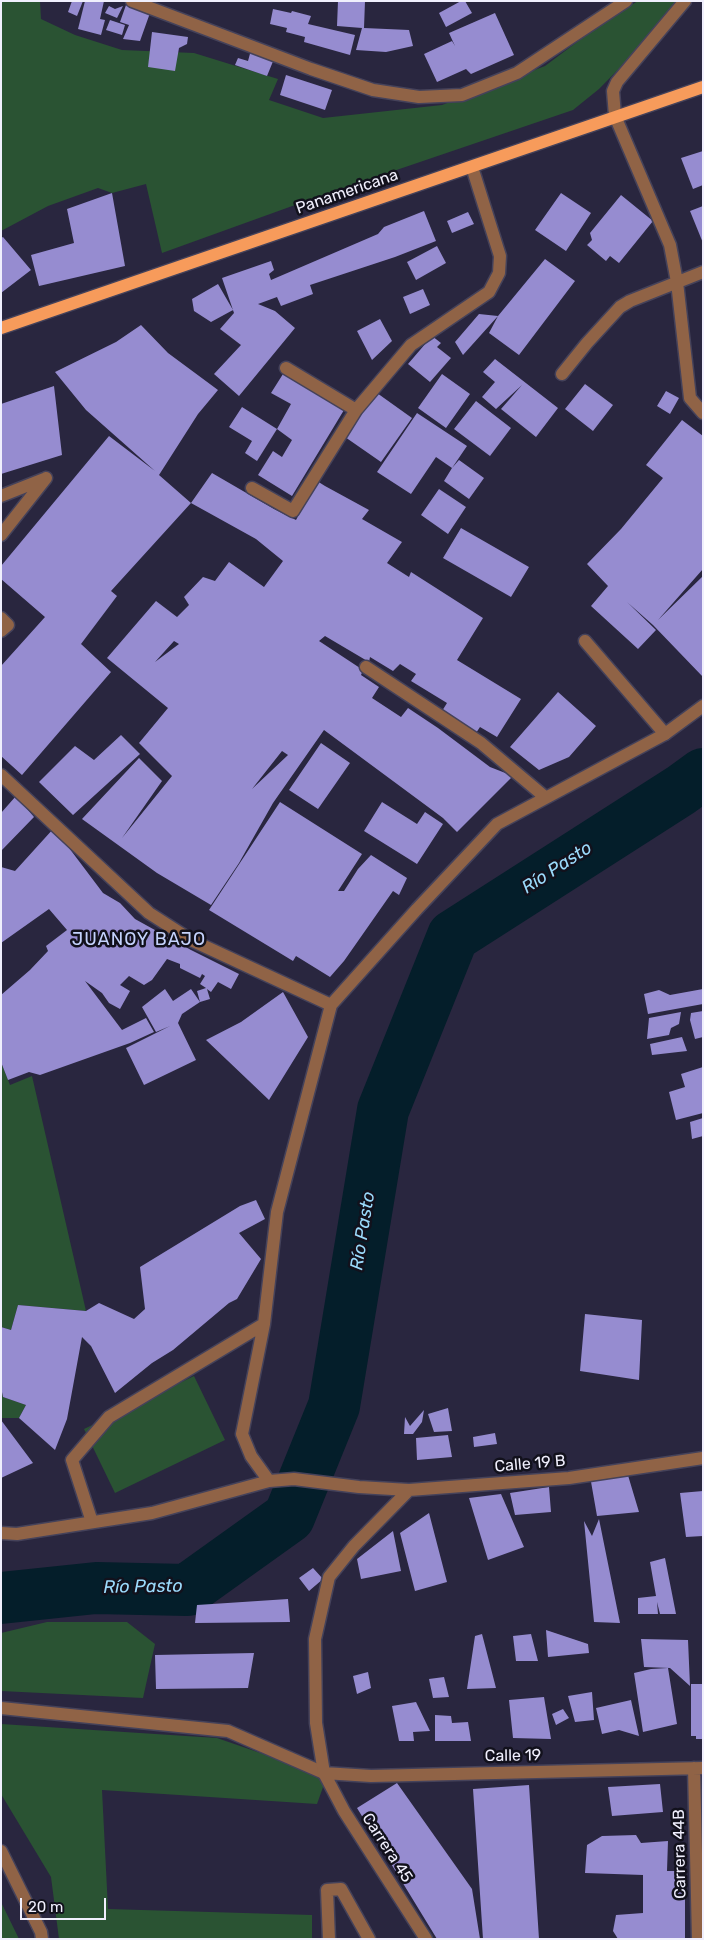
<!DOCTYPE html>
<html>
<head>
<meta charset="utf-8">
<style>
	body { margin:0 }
	#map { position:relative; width:704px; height:1940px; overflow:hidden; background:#29263f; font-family:Rubik,sans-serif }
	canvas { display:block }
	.frame { position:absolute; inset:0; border:2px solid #f0effd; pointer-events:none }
	.scale { position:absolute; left:20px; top:1898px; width:86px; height:22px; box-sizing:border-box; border:2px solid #f0effd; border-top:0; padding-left:6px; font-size:15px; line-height:18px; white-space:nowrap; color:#f0effd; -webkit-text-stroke:4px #12111c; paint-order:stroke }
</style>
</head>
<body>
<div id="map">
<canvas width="704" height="1940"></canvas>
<div class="frame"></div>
<div class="scale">20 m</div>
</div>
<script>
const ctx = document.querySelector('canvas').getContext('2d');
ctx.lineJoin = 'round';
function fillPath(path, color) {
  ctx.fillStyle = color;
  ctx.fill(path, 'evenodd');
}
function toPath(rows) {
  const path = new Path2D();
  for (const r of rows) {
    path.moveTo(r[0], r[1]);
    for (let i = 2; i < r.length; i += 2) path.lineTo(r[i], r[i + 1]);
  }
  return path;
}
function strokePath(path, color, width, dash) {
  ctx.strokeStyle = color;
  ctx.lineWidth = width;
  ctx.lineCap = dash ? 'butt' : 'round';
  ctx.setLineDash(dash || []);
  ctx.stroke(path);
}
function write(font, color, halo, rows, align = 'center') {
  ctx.font = font + ' Rubik,sans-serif';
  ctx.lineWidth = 5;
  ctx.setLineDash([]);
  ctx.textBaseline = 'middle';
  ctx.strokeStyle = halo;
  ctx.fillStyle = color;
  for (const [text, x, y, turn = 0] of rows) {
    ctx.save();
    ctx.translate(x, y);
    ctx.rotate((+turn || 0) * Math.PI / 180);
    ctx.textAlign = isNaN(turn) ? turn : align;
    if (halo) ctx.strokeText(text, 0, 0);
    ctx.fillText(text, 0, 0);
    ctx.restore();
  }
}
fillPath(toPath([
	[1,1,40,1,41,19,75,35,122,50,194,53,278,79,269,100,323,118,442,105,545,66,609,18,638,1,680,1,657,30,599,89,573,110,320,196,162,253,146,184,112,193,98,188,48,206,1,231],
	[1,1062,10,1085,32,1076,86,1311,18,1305,11,1330,1,1327],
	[194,1376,225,1440,115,1493,84,1429],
	[1,1387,3,1397,26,1405,19,1418,1,1418],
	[47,1622,127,1622,155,1644,143,1698,1,1691,1,1633],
	[1,1724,217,1738,327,1776,317,1804,102,1790,108,1909,312,1915,312,1939,59,1939,51,1877,1,1794],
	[1,1902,19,1939,1,1939]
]), '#2a5333');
strokePath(toPath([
	[1,1598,96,1588,187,1590,289,1517,334,1406,383,1110,453,936,681,790,703,774]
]), '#041e2a', 52);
fillPath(toPath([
	[72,1,83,1,77,16,68,12],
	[85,1,104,1,100,19,105,20,101,35,78,29],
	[338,1,365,1,364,28,409,30,413,46,386,52,356,50,362,28,337,26],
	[461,1,465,1,472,13,446,27,439,13],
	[126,5,150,13,140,41,123,39,129,25,120,22],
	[109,6,115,9,123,6,117,18,105,13],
	[273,9,291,13,292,11,311,16,308,24,355,35,350,55,304,42,305,37,286,32,287,28,270,24],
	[495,13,514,55,471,74,466,69,437,82,424,54,452,41,455,46,449,33],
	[110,20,125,25,122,35,106,30],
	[152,32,188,37,187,44,179,48,175,71,148,67],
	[251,50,274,59,267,76,235,65,238,58,248,61],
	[286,75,332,90,325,110,280,95],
	[703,151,703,185,693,189,681,158],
	[112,193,125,266,39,286,31,255,74,243,67,209],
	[561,193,591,213,566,251,535,230],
	[621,195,653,221,619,263,610,256,606,261,587,245,592,240,590,233],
	[703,206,703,243,690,211],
	[424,211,436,241,395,257,310,285,313,294,281,306,277,297,258,304,275,311,295,328,239,396,214,374,241,345,220,329,234,313,222,278,271,261,274,270,269,274,271,280,378,234,384,227],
	[468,212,474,224,452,233,447,221],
	[3,237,31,270,1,293,1,238],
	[437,246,446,263,416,280,407,262],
	[545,259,575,281,519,355,489,333,498,316,463,355,455,342,479,314,498,316],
	[218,284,233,310,211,322,194,311,192,299],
	[423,289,430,305,410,314,403,297],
	[380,319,392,341,372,360,357,331],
	[141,325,168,353,218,390,198,414,159,475,191,503,111,591,117,596,81,644,111,672,22,775,1,756,1,666,45,617,1,579,1,566,109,436,155,471,86,410,55,372,116,342],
	[432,336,441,343,437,347,451,358,430,382,408,364],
	[495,359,558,408,536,437,501,409,522,385,496,409,482,397,495,382,483,372],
	[283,374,344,410,292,496,258,475,273,451,282,457,292,440,277,429,257,461,245,453,252,441,229,427,242,407,277,429,291,404,271,393],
	[442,374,470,394,446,428,418,408],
	[585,384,613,405,593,431,565,409],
	[54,386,62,455,1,474,1,404],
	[666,391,679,398,670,414,657,406],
	[377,393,412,418,381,462,345,437],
	[476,401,511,428,490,456,454,429],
	[417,413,467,446,452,468,436,457,411,494,377,472],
	[682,420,703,436,703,569,658,620,703,576,703,677,653,625,627,602,656,630,638,649,591,606,608,586,587,564,621,529,663,478,646,465],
	[459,460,484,478,469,499,444,481,452,468],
	[212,473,274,509,296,520,317,481,325,486,369,510,362,519,402,542,387,563,409,577,411,572,483,618,457,660,521,699,497,737,480,727,476,733,442,711,447,703,411,681,416,674,400,664,393,671,370,657,369,662,325,636,319,641,363,670,361,675,379,687,372,698,401,717,408,708,438,728,490,767,513,776,457,832,443,818,324,730,273,803,239,863,211,905,157,873,82,819,139,758,162,781,122,838,172,776,139,743,168,708,107,658,156,601,177,617,189,605,184,597,203,577,215,581,229,562,264,587,283,561,256,539,191,503],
	[174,641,179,644,155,662],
	[282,751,288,755,252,789],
	[439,489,466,507,448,534,421,515],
	[461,528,529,567,511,597,443,558],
	[558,692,596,726,569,757,539,770,510,747],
	[121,735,140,754,73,815,39,782,75,746,94,760],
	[321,743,350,763,318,809,289,790],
	[16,796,34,817,1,851,1,813],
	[280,802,362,854,338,891,344,891,358,869,371,855,407,878,399,895,393,891,344,961,330,977,296,956,293,961,209,910],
	[382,802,417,824,425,812,443,824,417,864,364,831],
	[54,828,103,893,120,903,135,919,191,950,239,974,231,989,218,982,211,992,207,989,210,999,200,1002,197,991,206,988,200,984,205,976,202,974,200,978,180,968,180,964,167,959,152,980,144,985,129,976,120,985,130,991,120,1009,109,1003,102,993,85,981,122,1030,146,1018,154,1032,130,1043,40,1075,29,1072,8,1080,1,1062,1,995,30,970,48,951,46,946,67,930,49,909,1,943,1,867,15,871],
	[165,989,173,1001,191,989,200,1002,182,1014,178,1023,196,1060,144,1085,126,1048,170,1026,156,1032,142,1007],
	[703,989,703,1004,648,1014,644,994,659,990,670,995],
	[283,992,308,1037,269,1100,206,1040,241,1022],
	[703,1011,703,1037,695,1039,690,1020,691,1013],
	[681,1012,679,1024,671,1028,669,1035,647,1039,649,1018],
	[682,1037,687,1051,652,1055,650,1044],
	[703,1067,703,1113,676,1120,669,1092,685,1087,681,1074],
	[703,1118,703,1136,692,1139,690,1122],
	[256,1200,265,1219,239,1233,261,1259,237,1299,229,1303,173,1350,152,1363,115,1393,91,1346,82,1337,67,1419,55,1450,19,1418,26,1405,3,1397,1,1387,1,1327,11,1330,18,1305,86,1311,99,1303,134,1319,145,1309,140,1267,240,1206],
	[585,1314,642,1320,639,1380,580,1371],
	[448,1408,452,1431,434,1432,428,1414],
	[424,1410,422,1422,413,1434,404,1434,405,1417,410,1426],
	[1,1420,33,1463,1,1478],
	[495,1433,497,1444,474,1447,473,1437],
	[448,1435,452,1457,417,1460,416,1438],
	[627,1472,639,1512,597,1516,590,1476],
	[549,1487,551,1512,515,1515,510,1493],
	[703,1491,703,1536,686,1537,680,1493],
	[501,1494,524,1547,488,1560,469,1498],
	[429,1513,447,1582,415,1591,400,1533],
	[599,1519,620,1623,594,1622,584,1521,592,1536],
	[393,1531,401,1571,361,1579,357,1559],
	[665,1558,676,1614,660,1614,657,1602,658,1614,638,1614,638,1598,656,1596,650,1562],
	[313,1568,323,1579,309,1591,299,1578],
	[288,1599,290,1622,195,1623,197,1605],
	[546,1630,588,1644,589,1653,548,1657],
	[482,1634,496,1688,467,1689,475,1636],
	[531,1634,538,1661,516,1661,513,1636],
	[641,1639,688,1640,690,1686,670,1668,644,1667],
	[254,1653,248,1688,156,1689,155,1655],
	[668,1668,677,1724,643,1732,634,1673,651,1669],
	[368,1672,371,1688,357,1694,353,1676],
	[444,1677,449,1697,433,1698,429,1679],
	[691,1684,703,1684,703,1739,696,1739,696,1736,691,1736],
	[592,1692,594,1720,575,1722,568,1696],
	[544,1697,551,1739,513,1738,509,1700],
	[631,1700,639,1736,619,1730,602,1734,596,1708],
	[416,1702,430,1731,413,1732,414,1741,399,1741,392,1706],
	[563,1709,569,1718,556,1725,552,1714],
	[435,1715,451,1716,452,1723,468,1722,471,1741,435,1741],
	[397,1783,472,1889,480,1939,437,1939,357,1808],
	[660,1784,663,1812,612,1816,608,1787],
	[529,1785,539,1939,483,1939,473,1789],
	[636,1835,641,1843,668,1841,667,1871,685,1871,685,1939,618,1939,613,1931,616,1915,643,1913,643,1875,585,1873,587,1845,602,1836]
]), '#968cd0');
const lane = toPath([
	[585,641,665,734],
	[1,1708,228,1731,324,1773],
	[1,1851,41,1932,42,1939],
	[329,1939,327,1890,341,1889,369,1939]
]);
const street = toPath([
	[132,1,311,69,373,90,419,97,462,95,517,73,626,1],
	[685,1,617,82,613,91,615,116,670,245,677,282,690,398,703,413],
	[286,368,356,410],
	[562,374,587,343,620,307,630,301,703,272],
	[252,488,293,511,356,410,411,345,489,292,499,273,500,256,472,167],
	[1,496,44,479],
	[1,535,46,478],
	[1,618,8,625,1,631],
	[366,667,481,743,545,797],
	[1,775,149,913,191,940,331,1005],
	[269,1481,251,1456,242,1434,264,1324,277,1212,331,1005,417,909,497,824,665,734,703,706],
	[409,1490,354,1546,329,1577,315,1639,316,1723,324,1773,344,1811,426,1939],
	[92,1522,72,1460,109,1417,264,1324],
	[1,1533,17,1534,152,1513,269,1481,294,1479,359,1487,409,1490,569,1478,703,1458],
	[694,1768,698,1939],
	[324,1773,371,1776,703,1768]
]);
const primary = toPath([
	[1,328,703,87]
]);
strokePath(lane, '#45425a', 15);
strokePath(street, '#45425a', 15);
strokePath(primary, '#45425a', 15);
strokePath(lane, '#906346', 12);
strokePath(street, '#906346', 12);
strokePath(primary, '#f79b5b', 12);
write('16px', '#f0effd', '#12111c', [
	["Panamericana",347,192,-19],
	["Calle 19 B",530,1464,-5],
	["Calle 19",513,1756,-1],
	["Carrera 45",387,1848,57],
	["Carrera 44B",680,1854,-91]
]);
write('italic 18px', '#9bdafb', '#12111c', [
	["Río Pasto",557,868,-33],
	["Río Pasto",363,1231,-81],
	["Río Pasto",143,1587,-1]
]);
ctx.letterSpacing = '1px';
write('18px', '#c4d2fc', '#12111c', [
	["JUANOY BAJO",139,940]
]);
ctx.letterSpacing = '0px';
</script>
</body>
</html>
